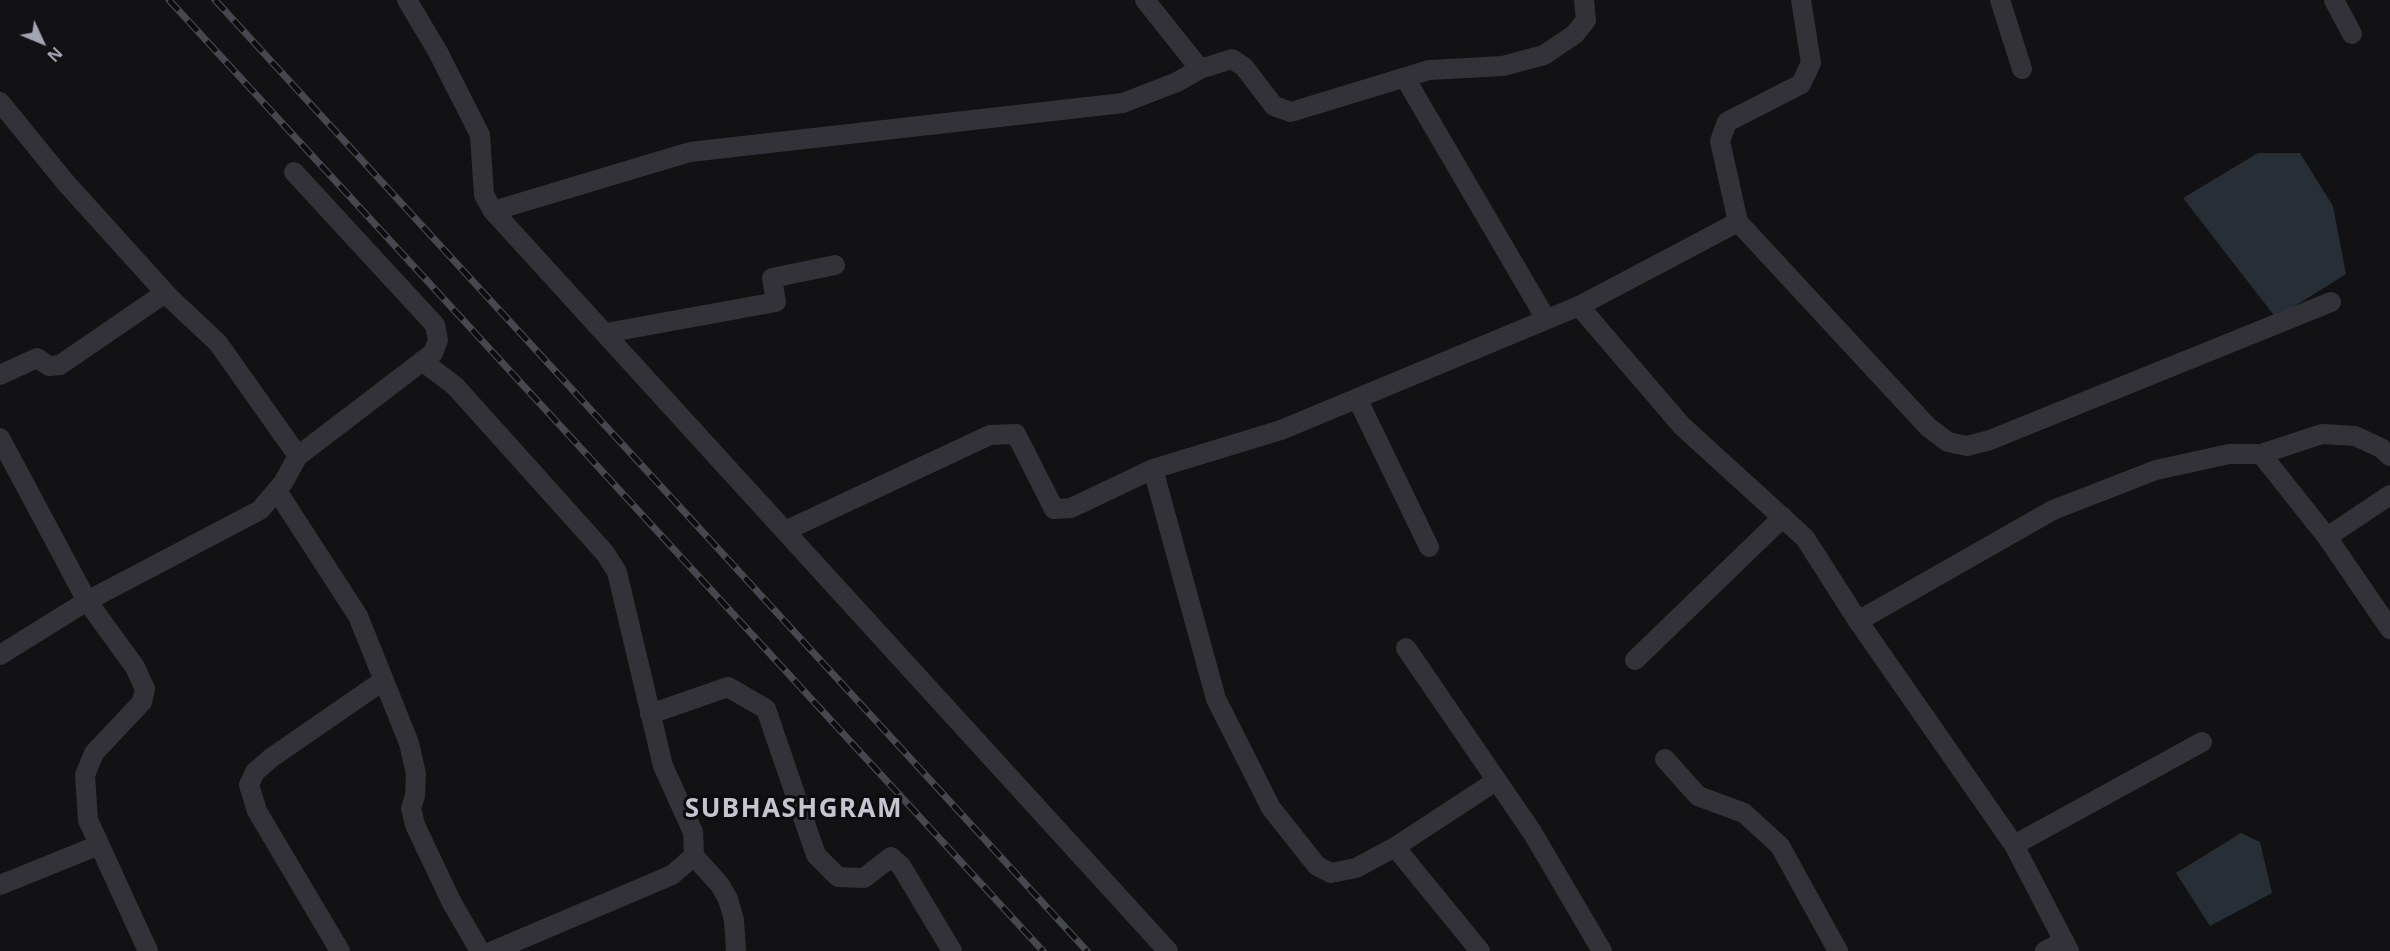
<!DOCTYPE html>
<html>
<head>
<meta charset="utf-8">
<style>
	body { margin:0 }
	#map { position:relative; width:2390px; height:951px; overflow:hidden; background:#121113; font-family:"Noto Sans",sans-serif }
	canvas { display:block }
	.north { position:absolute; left:12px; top:12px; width:60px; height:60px; -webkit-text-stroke:4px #0d0c0e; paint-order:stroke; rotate:134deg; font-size:16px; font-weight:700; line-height:24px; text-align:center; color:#a3a5b4 }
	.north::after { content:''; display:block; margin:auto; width:21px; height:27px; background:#a3a5b4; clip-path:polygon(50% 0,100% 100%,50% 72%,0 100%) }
</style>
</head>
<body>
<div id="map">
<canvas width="2390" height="951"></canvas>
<div class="north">N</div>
</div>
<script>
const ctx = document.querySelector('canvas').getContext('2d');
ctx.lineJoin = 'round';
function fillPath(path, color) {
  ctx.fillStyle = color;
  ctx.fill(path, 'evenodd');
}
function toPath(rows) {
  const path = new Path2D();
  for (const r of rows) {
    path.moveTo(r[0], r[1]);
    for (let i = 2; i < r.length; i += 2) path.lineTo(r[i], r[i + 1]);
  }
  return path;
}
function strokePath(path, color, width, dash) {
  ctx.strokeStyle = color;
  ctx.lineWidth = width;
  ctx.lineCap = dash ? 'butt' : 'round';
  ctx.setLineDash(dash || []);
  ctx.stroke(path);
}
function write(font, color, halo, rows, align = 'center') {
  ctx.font = font + ' "Noto Sans",sans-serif';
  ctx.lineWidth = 6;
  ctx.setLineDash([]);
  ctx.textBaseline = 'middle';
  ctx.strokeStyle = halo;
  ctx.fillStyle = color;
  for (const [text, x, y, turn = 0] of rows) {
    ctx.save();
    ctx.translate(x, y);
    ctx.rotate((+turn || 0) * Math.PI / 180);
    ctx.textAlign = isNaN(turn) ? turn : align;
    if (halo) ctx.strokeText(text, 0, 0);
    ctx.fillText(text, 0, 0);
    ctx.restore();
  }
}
fillPath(toPath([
	[2258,153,2300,153,2333,206,2346,274,2276,318,2183,198],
	[2241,833,2260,842,2272,893,2210,926,2176,873]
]), '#282e36');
strokePath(toPath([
	[407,0,438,52,480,135,484,195,493,211],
	[1145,0,1200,69,1177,82,1123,103,690,152,493,211,1168,951],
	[2000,0,2022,69],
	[2334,0,2352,34],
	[1200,69,1232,59,1244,67,1274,106,1291,112,1429,70,1503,66,1544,55,1575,34,1586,20,1584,0],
	[1405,78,1546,319],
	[0,102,66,183,170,298,218,343,298,456],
	[1738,222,1928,427,1948,442,1967,446,1990,440,2331,302],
	[1579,306,1682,426,1805,538,1858,621,2014,845,2069,951],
	[606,333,776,302,772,278,835,265],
	[422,361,455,386,605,553,617,572,663,766,693,832,694,856,672,875,493,951],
	[0,375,37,358,49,366,60,365,165,293],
	[1357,398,1429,547],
	[0,438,87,601,135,667,145,689,142,702,94,753,85,775,88,820,148,951],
	[2261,454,2327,537,2390,629],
	[1153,469,1216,699,1271,808,1317,866,1331,873,1356,868,1395,847,1496,781],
	[277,491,358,616,409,743,416,774,415,796,411,808,415,825,452,903,480,951],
	[787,530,990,435,1016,434,1054,509,1071,508,1153,469,1281,430,1579,306,1738,222,1720,141,1727,122,1801,84,1811,63,1801,0],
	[2327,537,2390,495],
	[1858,621,2053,510,2156,470,2229,454,2261,454,2322,434,2355,436,2381,448,2390,456],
	[1406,648,1532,832,1602,951],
	[0,655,87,601,260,510,283,483,298,456,433,353,438,340,435,325,294,172],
	[1635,660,1783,517],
	[650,714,728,687,766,709,816,855,838,877,864,878,891,857,901,866,952,951],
	[1665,759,1698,796,1744,813,1780,846,1838,951],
	[2014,845,2202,742],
	[1395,847,1480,951],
	[694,856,720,885,728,899,734,920,736,951],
	[0,885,99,845],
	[340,951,257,811,249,785,255,772,271,758,384,680],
	[2045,951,2064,941]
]), '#323238', 20);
const rail = toPath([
	[169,0,1043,951],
	[215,0,1087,951]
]);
strokePath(rail, '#47484f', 7);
strokePath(rail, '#0d0c0e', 4.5, [14]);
ctx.letterSpacing = '1.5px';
write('bold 26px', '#c4c5d0', '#0d0c0e', [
	["SUBHASHGRAM",794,810]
]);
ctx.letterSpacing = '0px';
</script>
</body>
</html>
